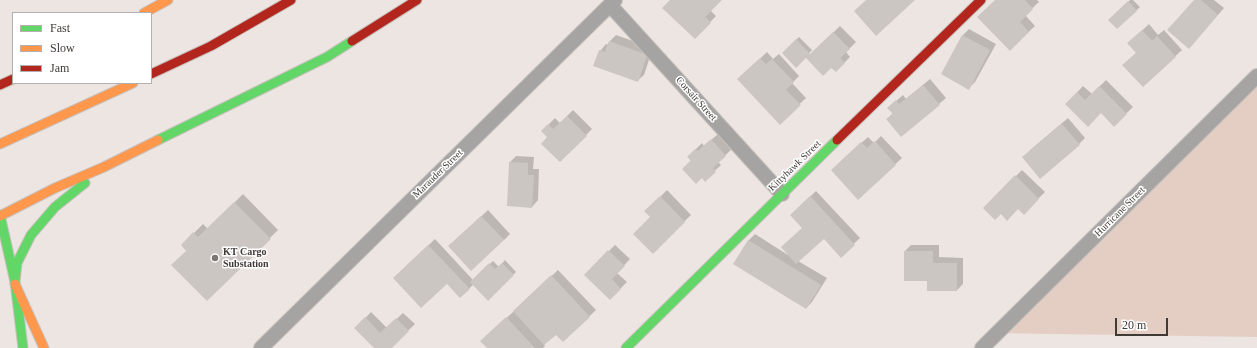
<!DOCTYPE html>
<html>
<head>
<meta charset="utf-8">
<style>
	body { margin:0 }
	#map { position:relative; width:1257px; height:348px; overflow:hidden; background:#ede5e1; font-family:Georgia,serif }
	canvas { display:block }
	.legend { position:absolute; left:12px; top:12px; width:140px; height:72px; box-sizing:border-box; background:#fff; border:1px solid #b3b0af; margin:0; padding:5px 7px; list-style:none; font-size:12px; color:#403a37 }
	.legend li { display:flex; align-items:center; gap:8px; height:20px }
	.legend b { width:20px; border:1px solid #b3b0af }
	.scale { position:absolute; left:1115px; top:318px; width:53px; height:18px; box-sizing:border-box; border:2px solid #403a37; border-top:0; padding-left:5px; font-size:12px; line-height:14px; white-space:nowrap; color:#403a37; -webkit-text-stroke:3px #fff; paint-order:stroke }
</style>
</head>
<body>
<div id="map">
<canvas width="1257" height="348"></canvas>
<ul class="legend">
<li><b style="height:5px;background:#63d668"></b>Fast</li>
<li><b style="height:5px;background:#ff974d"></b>Slow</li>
<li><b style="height:5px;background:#b3261e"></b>Jam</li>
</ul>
<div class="scale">20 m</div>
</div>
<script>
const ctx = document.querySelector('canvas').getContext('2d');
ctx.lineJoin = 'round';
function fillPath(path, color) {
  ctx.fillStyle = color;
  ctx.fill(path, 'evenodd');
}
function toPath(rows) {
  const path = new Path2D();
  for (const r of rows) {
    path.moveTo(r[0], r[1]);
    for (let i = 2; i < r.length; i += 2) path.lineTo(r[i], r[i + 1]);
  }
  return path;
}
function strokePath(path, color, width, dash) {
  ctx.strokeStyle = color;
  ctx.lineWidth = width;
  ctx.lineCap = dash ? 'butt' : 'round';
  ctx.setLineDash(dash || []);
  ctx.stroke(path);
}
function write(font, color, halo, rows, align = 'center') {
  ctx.font = font + ' Georgia,serif';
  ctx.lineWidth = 3;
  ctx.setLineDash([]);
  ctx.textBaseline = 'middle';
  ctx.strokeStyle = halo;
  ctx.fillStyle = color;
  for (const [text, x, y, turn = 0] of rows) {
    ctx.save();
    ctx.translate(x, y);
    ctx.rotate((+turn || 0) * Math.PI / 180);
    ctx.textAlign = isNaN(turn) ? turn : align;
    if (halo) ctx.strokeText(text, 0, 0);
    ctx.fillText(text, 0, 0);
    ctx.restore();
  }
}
fillPath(toPath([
	[1257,83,1257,337,989,333]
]), '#e4cec4');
fillPath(toPath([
	[671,0,721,0,710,10,716,16,695,38],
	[996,0,1037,0,1039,2,1025,15,1035,26,1010,49],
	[1130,0,1133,0,1140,7,1117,28,1110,20],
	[1195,0,1214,0,1224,8,1195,41],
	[1149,24,1158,35,1164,30,1182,50,1143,86,1130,59,1137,52,1135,37],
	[840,26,856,42,846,52,850,57,836,71,831,67,807,58],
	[969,29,996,44,975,82,969,88,942,74,963,35],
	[616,35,653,48,644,75,637,81,600,51,606,44,609,45,610,41],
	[799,37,812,50,796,66,783,53],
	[767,52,773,59,779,54,799,76,792,83,806,98,780,123,745,73],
	[930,79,946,98,901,136,887,119,893,113,895,102,903,95,906,99],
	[1106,80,1133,107,1114,125,1101,112,1066,104,1083,86,1092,94],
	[573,110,592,129,560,161,549,137,542,131,555,118,560,123],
	[1068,118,1085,138,1079,144,1029,151],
	[718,134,732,149,718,162,721,165,705,180,688,157,702,143,704,146],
	[881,136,902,158,858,198,838,164,868,137,874,143],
	[516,156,534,157,533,169,539,169,538,200,532,207,510,162],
	[1022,170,1045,192,1024,213,1019,208,1001,213,984,208],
	[667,190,691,215,653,252,652,217,646,211],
	[816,191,860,238,841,256,824,237,798,261,827,278,812,302,806,308,734,264,749,240,755,234,788,255,803,228,797,209],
	[243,194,278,230,207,300,187,251,182,245,203,224,208,229],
	[488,210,510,234,504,240,456,240],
	[435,239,473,280,493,261,499,267,505,260,516,272,488,299,474,284,460,297,447,282,400,272],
	[615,245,630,259,617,273,627,282,610,299,585,275],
	[911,245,939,245,939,257,963,258,963,284,957,290,928,280,905,251],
	[558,270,596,310,563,341,556,333,544,344,545,346,543,348,488,348,482,341],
	[371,312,387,328,403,313,415,324,390,348,376,348,356,328]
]), '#0003');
fillPath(toPath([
	[670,0,722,0,705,17,711,23,695,39,662,8],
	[866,0,915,0,876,36,854,11],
	[995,0,1025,0,1033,9,1020,22,1029,32,1010,51,977,17],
	[1194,0,1201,0,1218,15,1189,49,1167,30],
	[1128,1,1137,11,1117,29,1108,20],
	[1142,30,1152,41,1157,36,1176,57,1143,87,1122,65,1136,53,1127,43],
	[833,32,850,49,840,58,845,63,836,72,831,68,823,76,806,58,796,68,782,53,796,39,810,54],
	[962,35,990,50,969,90,941,74],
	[609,41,647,55,638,82,593,66,599,50,605,52],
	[760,58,766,64,772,59,794,82,786,90,801,105,780,125,737,79],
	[923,85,940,105,901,137,886,119,893,114,887,108,896,100,899,104],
	[1099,86,1127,114,1114,127,1101,113,1088,127,1065,104,1077,92,1085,100],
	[567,116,587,136,560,162,541,144,547,137,541,131,548,124,553,129],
	[1062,124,1080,145,1040,179,1022,157],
	[711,139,726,156,713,168,716,172,705,182,702,178,696,184,682,169,691,160,687,157,695,149,698,151],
	[875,141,896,165,858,200,831,170,861,142,867,148],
	[509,162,528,163,528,175,534,175,532,208,507,206],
	[1015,175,1039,199,1024,215,1018,209,1007,221,1001,214,995,220,983,208],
	[660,196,685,222,653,254,633,234,650,217,644,211],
	[810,196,855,245,841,258,824,239,796,264,781,247,802,228,790,215],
	[234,202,271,239,207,301,171,265,186,251,181,245,193,232,198,237],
	[481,216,504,240,471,271,448,246],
	[748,240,821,285,806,309,733,264],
	[428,245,470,289,460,298,447,284,421,308,393,278],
	[608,250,625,266,612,279,621,289,610,300,584,275],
	[904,251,933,251,933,263,957,263,957,291,927,291,927,281,904,281],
	[489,263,495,269,502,263,514,275,488,301,470,282],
	[551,275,590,317,563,342,556,335,544,345,513,311],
	[365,317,380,333,396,318,409,331,392,348,374,348,354,328],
	[506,317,535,348,487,348,480,341]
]), '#ccc6c3');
const street = toPath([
	[610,5,782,194],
	[261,348,615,0],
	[982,348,1257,76]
]);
const fast = toPath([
	[158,140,327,57,352,41],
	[0,215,15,282,23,348],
	[15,282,17,263,31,235,55,207,85,183],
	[626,348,837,140]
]);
const slow = toPath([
	[144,13,168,0],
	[0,144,133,83],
	[0,216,55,188,104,167,158,140],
	[15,284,44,348]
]);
const jam = toPath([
	[352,41,417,0],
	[151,74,211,46,291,0],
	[0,85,13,79],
	[837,140,981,0]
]);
strokePath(street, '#c6c0bc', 16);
strokePath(fast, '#c6c0bc', 11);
strokePath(slow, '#c6c0bc', 11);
strokePath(jam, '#c6c0bc', 11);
strokePath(street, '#a6a4a2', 14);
strokePath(fast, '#63d668', 9);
strokePath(slow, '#ff974d', 9);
strokePath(jam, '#b3261e', 9);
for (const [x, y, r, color] of [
	[215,258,4,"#7d7672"]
]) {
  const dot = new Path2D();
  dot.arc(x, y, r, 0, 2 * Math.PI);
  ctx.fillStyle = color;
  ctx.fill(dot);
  strokePath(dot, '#fff', 1.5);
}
write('10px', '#403a37', '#fff', [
	["Corsair Street",696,99,48],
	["Kittyhawk Street",795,166,-44],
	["Marauder Street",438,174,-44],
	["Hurricane Street",1120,212,-45]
]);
write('bold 10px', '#403a37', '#fff', [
	["KT Cargo",223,252],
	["Substation",223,264]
], 'left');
</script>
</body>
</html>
